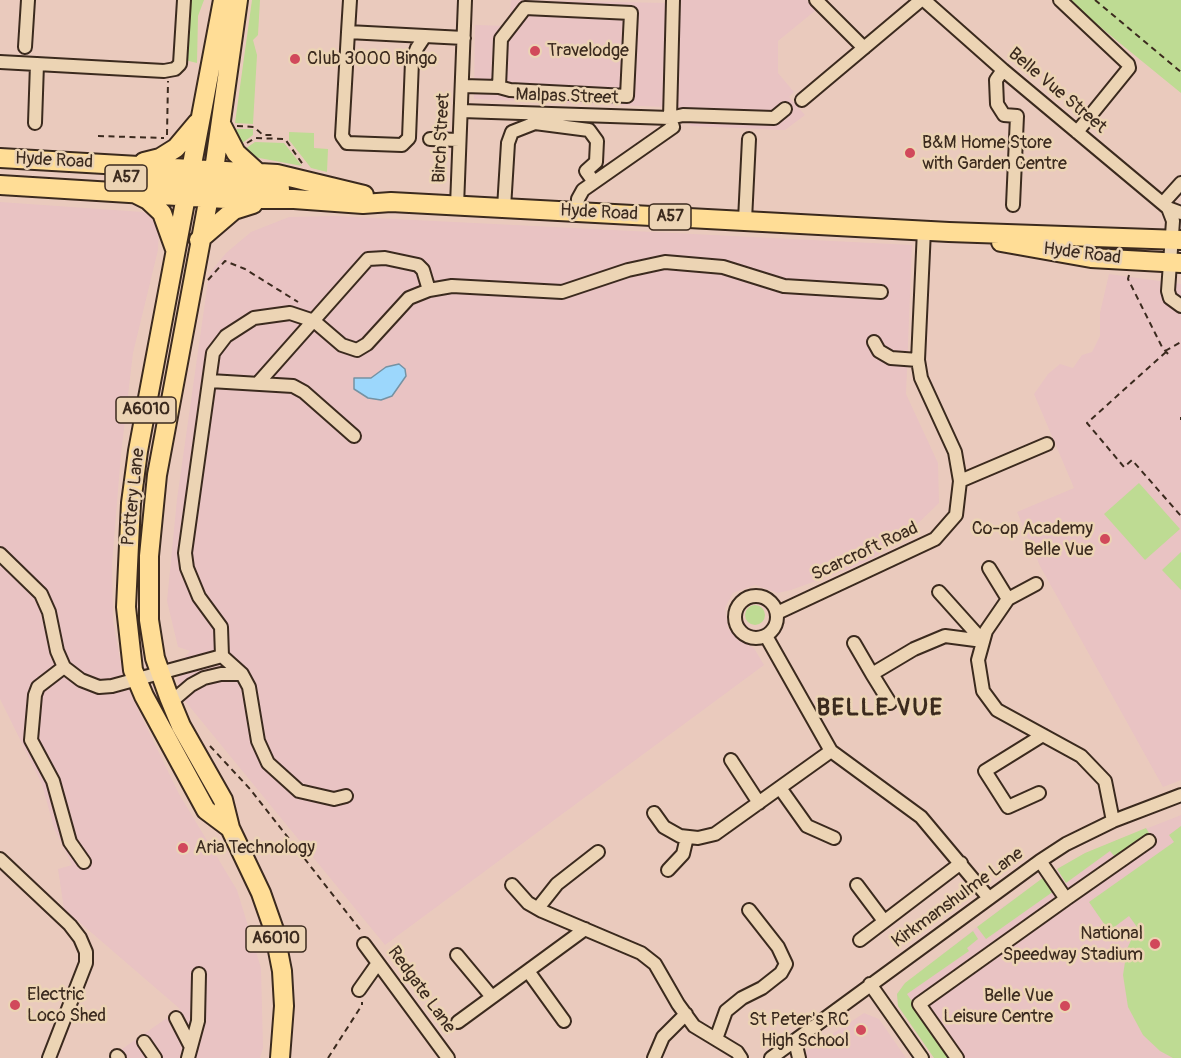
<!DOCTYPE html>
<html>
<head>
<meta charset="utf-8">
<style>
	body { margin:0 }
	canvas { display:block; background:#eacabd }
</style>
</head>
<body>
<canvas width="1181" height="1058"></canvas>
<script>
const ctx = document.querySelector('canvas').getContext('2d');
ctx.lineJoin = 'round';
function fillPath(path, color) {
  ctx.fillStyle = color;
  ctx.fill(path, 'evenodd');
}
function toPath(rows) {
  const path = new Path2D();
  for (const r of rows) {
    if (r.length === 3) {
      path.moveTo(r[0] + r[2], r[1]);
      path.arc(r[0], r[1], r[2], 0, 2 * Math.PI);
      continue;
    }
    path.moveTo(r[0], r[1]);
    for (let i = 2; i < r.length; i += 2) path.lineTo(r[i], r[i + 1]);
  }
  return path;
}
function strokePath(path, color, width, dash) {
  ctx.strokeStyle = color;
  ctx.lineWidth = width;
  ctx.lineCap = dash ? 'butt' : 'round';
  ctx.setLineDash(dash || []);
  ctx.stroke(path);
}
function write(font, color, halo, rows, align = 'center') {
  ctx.font = font + ' Pangolin,sans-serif';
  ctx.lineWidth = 5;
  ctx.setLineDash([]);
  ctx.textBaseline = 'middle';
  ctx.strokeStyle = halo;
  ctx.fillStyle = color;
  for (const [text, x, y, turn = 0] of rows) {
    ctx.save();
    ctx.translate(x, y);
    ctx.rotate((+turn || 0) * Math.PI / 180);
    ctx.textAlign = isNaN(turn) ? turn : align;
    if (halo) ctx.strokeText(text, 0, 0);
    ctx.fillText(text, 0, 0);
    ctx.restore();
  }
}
fillPath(toPath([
	[511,0,669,3,664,107,474,99,475,25,509,26],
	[681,0,807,0,816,10,778,41,778,73,794,92,789,97,805,115,785,130,691,126,674,109],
	[0,202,143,212,153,217,159,226,158,250,133,353,121,454,112,564,113,620,120,659,134,701,179,794,237,890,261,968,263,1048,260,1058,109,1058,180,1009,64,909,58,869,72,865,54,828,42,784,0,699],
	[335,216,912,245,906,394,938,463,939,503,909,532,878,555,857,566,791,590,778,593,755,585,733,593,725,608,728,628,738,640,754,648,764,665,385,945,185,701,178,687,179,665,190,651,178,647,167,601,177,499,209,274,226,253,251,232,289,217],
	[1109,274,1181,284,1181,780,1163,787,1040,566,1017,512,1074,488,1034,394,1048,374,1060,364,1073,368,1082,355,1092,352,1100,336,1100,313],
	[1181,815,1181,1058,934,1058,898,1006,897,994,903,985,1004,906,1057,869,1085,853],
	[864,1013,879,1019,906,1058,796,1058]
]), '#e9c3c3');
fillPath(toPath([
	[189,0,204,0,198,16,197,63,185,60],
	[252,0,260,0,258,35,253,40,257,55,253,124,235,123],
	[1068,0,1181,0,1181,93,1116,40],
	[235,129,253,129,253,135,241,144],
	[289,132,314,133,314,148,328,149,327,172,311,168,289,140],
	[255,142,284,143,302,166,254,157,245,149],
	[1139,483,1180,529,1145,560,1104,514],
	[1181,552,1181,590,1162,570],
	[755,615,10],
	[1181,826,1181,1058,1173,1058,1160,1051,1143,1035,1128,1007,1123,975,1127,949,1137,927,1129,916,1109,931,1089,902,1174,842,1169,835],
	[1146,828,1149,833,1115,857,1110,851,1066,883,1057,869,1085,853],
	[1044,877,1054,891,986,939,977,927],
	[973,931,978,939,967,948,969,951,907,994,950,1058,934,1058,898,1006,897,994,905,983]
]), '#bedb93');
const water = toPath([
	[399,364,405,369,406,376,392,396,381,400,368,398,354,389,354,378,371,378,386,367,399,364]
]);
fillPath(water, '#9cd7fc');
strokePath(water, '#7592a3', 1.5);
const minor = toPath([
	[816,0,864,48],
	[924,0,1003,70,1168,208,1181,213],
	[1060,0,1128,64,1129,68,1077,132],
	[348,32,350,0],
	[425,36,417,48,412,61,409,138,402,145,347,143,342,136,348,32,425,36,464,38],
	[25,47,28,0],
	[0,62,164,71,175,69,180,64,184,0],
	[1003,70,996,80,997,104,1004,115,1017,116,1013,205],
	[463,86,499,87,501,39,525,8,631,13,627,96,510,90,499,87],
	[802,100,921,0],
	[462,111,670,118,683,115,774,118,785,109],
	[35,123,37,64],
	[430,139,459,140],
	[1163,203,1181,183],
	[457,206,465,0],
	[504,208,508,143,512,132,535,123,589,130,597,141,596,162,586,171,594,182],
	[1168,208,1173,221,1168,291,1170,298,1181,306],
	[577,212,578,199,583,190,673,127,670,118,673,0],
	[745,220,749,139],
	[874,342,879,351,891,358,918,360],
	[210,381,293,386,304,392,354,436],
	[259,382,368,259,385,258,418,265,423,270,429,290],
	[960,481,1047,444],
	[0,554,41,594,49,612,57,651,64,667,81,680,99,687,112,686,222,656],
	[989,568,1008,599],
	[1036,584,1008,599,986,631,978,660,983,691,997,710,1081,756,1105,781,1113,821],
	[939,592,983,641],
	[756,617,21],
	[777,613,935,539,956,515,960,481,955,452,921,378,918,360,924,230],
	[766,636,831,751,921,817,988,897],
	[854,643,872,674],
	[64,667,38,687,35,695,31,740,53,781,70,842,84,862],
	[171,702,191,685,204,678,221,674,242,674],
	[890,703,872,674,914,649,945,636,983,641],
	[731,760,759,803],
	[780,788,807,826,834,838],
	[1039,793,1008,807,985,771,1043,735],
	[346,796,334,799,299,791,268,763,258,741,249,687,242,674,222,656,221,627,199,597,187,568,185,553,213,353,226,336,254,318,290,313,314,321,342,345,357,350,367,344,409,298,429,290,452,286,562,292,628,270,665,262,723,267,784,286,881,292],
	[654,813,664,827,680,836,698,838,715,834,831,751],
	[0,859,70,925,80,938,86,952,86,963,49,1058],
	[668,870,683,854,687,837],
	[512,885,528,903,542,911,641,953,655,964,678,1004,694,1026,737,1052,741,1058],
	[857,885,884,921],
	[1066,899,1149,841],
	[538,908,557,884,598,852],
	[860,940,961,863],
	[364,944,448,1058],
	[457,955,492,997],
	[528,971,564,1021],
	[870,984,922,1058],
	[359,990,378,963],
	[176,1018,191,1047],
	[458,1022,585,929],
	[716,1039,726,1011,742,998,762,988,781,973,786,964,778,947,749,910],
	[795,1041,799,1058],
	[144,1042,155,1058],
	[117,1056,119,1058],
	[188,1058,198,1021,199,974],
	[654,1058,663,1037,686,1014],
	[771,1058,1040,861,1066,844,1113,821,1181,795],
	[957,1058,919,1004,1066,899,1040,861]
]);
const highway = toPath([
	[223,0,138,451,131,503,126,607,133,670,144,696,206,810,230,828],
	[238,0,214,170,157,475,149,556,149,620,155,658,169,697,181,726,223,800,230,828,261,893,274,930,282,971,284,1006,280,1058],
	[221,124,236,153,258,173],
	[0,158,277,174,364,195],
	[144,162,160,158,176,148,197,123],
	[135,178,188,182,199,187],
	[201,180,211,184,280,189],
	[0,185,226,199,294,199,363,204,391,202,949,232,1181,240],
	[136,194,148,200,162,213,175,249],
	[199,240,234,210,253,204],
	[1001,242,1091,258,1181,263]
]);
strokePath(minor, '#3b2a1e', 16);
strokePath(highway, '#3b2a1e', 22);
strokePath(toPath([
	[1095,0,1181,72],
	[237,126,254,127,263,135,275,135],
	[167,135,168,81],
	[98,136,164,138],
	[247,143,255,138,285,139,304,166],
	[1129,275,1128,279,1162,347,1168,354],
	[208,280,225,261,245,269,298,302],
	[1165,351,1181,342],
	[1166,352,1087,423,1124,467,1132,460,1181,516],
	[1181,417,1181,420],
	[210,746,250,789,362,932],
	[328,1058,362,1005,362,1002]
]), '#3b2a1e', 2, [6, 4.5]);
strokePath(minor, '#ecd4b4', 12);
strokePath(highway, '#ffdd96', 18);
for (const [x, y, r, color] of [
	[535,51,6,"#d1495b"],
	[295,59,6,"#d1495b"],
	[910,153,6,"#d1495b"],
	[1105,539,6,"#d1495b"],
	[183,848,6,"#d1495b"],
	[1155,944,6,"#d1495b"],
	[15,1005,6,"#d1495b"],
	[1065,1006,6,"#d1495b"],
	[861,1030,6,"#d1495b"]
]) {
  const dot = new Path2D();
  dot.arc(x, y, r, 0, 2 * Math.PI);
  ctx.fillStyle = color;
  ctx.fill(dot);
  strokePath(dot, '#ecd4b4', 2);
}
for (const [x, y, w] of [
	[126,178,42],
	[670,217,42],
	[146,410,60],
	[276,939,60]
]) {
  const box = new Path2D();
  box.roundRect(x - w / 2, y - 13, w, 26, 4.5);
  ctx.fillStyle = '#ecd4b4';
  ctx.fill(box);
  strokePath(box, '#3b2a1e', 1.5);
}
write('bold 16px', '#3b2a1e', null, [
	["A57",126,178],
	["A57",670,217],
	["A6010",146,410],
	["A6010",276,939]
]);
write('18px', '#3b2a1e', '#ecd4b4', [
	["Travelodge",547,51],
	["Club 3000 Bingo",307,59],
	["B&M Home Store",922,143],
	["with Garden Centre",922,164],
	["Co-op Academy",1093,529,"right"],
	["Belle Vue",1093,550,"right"],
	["Aria Technology",195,848],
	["National",1143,934,"right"],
	["Speedway Stadium",1143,955,"right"],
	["Electric",27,995],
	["Loco Shed",27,1016],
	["Belle Vue",1053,996,"right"],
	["Leisure Centre",1053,1017,"right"],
	["St Peter's RC",849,1020,"right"],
	["High School",849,1041,"right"]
], 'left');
write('18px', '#3b2a1e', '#ecd4b4', [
	["Belle Vue Street",1057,91,40],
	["Malpas Street",567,97,2],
	["Birch Street",442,138,-87],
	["Hyde Road",54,161,3],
	["Hyde Road",599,213,3],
	["Hyde Road",1082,254,7],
	["Pottery Lane",134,497,-84],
	["Scarcroft Road",865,552,-25],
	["Kirkmanshulme Lane",958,898,-36],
	["Redgate Lane",421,990,54]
]);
ctx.letterSpacing = '1.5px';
write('bold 24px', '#3b2a1e', '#ecd4b4', [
	["BELLE VUE",880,709]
]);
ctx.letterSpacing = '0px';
</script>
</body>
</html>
